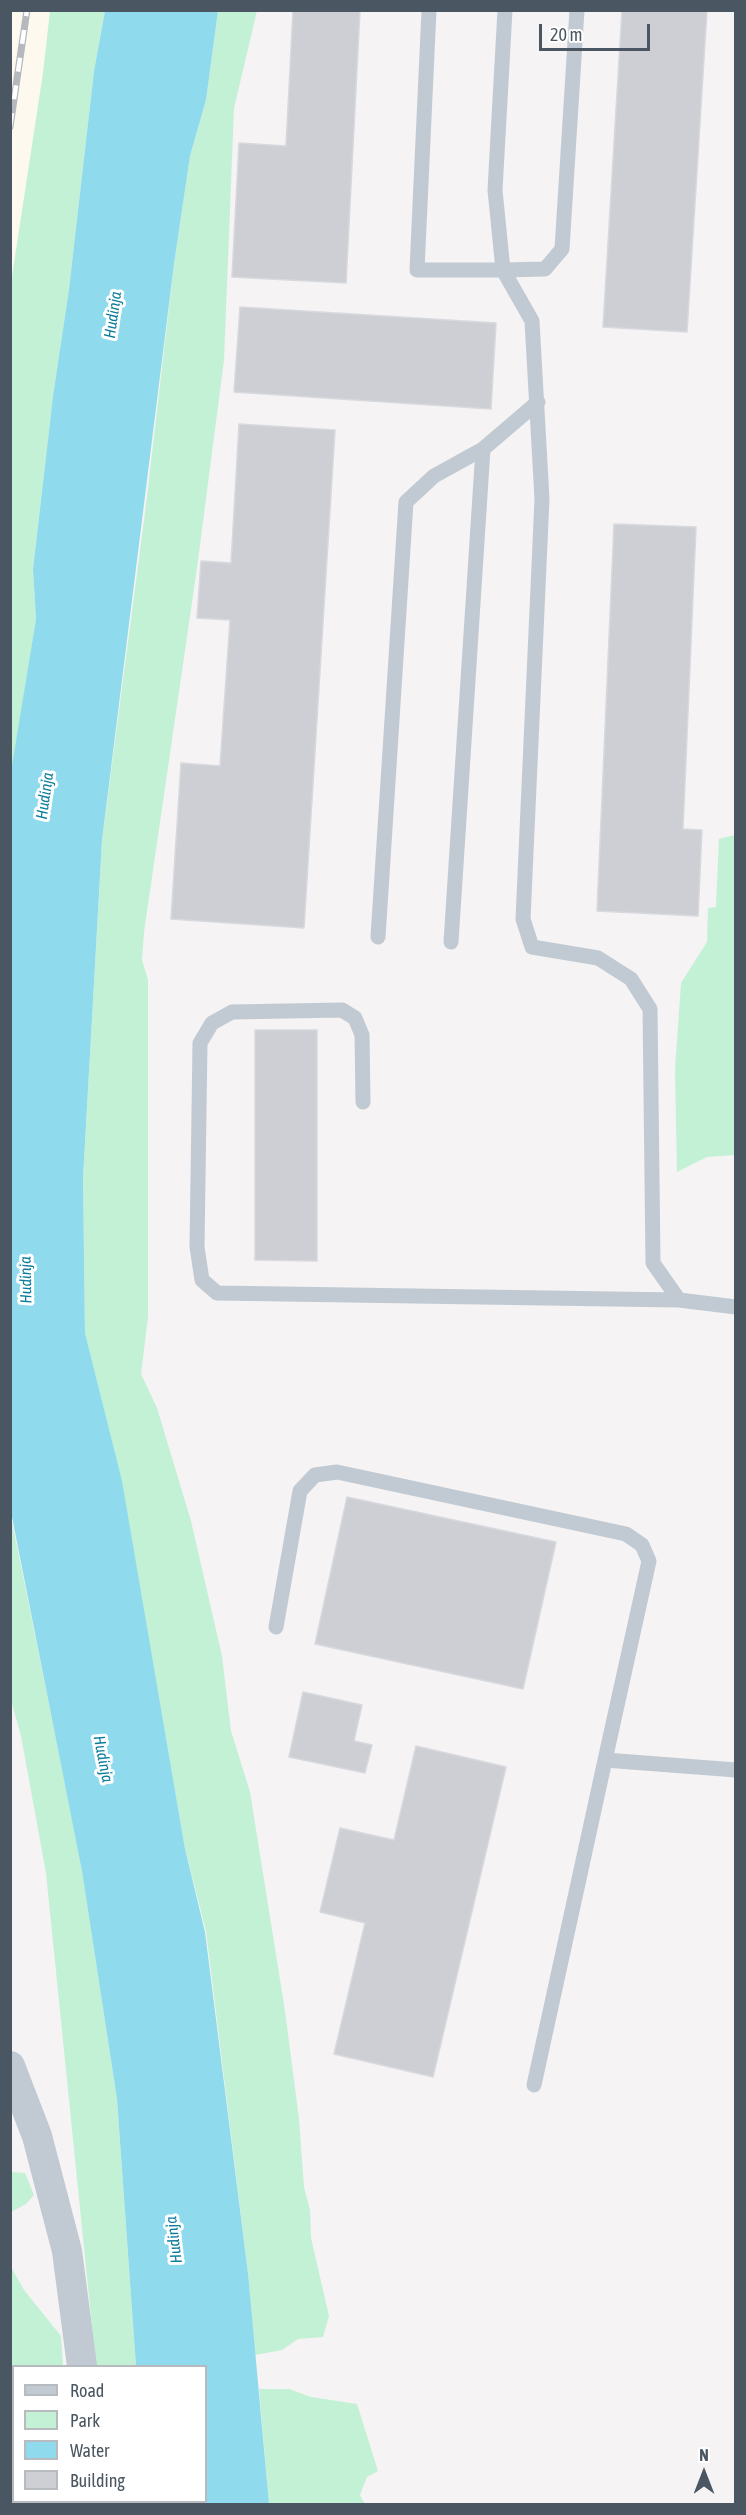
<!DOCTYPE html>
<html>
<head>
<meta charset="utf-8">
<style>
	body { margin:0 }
	#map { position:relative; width:746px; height:2515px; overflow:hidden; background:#f5f3f3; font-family:"Asap Condensed",sans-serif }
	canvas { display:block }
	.frame { position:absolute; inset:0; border:12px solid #4a5661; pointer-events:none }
	.legend { position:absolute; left:12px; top:2365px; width:195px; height:138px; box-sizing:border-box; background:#fff; border:2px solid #b7bbc0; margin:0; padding:8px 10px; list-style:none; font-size:18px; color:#4a5661 }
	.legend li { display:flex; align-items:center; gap:12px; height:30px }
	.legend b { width:30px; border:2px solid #b7bbc0 }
	.north { position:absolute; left:674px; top:2443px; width:60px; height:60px; -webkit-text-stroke:4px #fff; paint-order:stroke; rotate:0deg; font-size:16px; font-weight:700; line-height:24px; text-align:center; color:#4a5661 }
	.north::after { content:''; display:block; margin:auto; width:21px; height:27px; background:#4a5661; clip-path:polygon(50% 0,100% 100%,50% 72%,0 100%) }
	.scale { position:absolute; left:539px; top:24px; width:111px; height:27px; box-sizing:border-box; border:3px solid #4a5661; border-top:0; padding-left:8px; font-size:18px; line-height:21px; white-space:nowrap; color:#4a5661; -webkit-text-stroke:4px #fff; paint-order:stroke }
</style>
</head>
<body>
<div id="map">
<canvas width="746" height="2515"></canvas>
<div class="frame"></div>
<ul class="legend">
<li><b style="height:8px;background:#c1cad2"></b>Road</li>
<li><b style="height:16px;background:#c3f1d5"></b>Park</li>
<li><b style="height:16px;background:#90daee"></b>Water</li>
<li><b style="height:16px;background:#cdcfd5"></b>Building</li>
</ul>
<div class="north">N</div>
<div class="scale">20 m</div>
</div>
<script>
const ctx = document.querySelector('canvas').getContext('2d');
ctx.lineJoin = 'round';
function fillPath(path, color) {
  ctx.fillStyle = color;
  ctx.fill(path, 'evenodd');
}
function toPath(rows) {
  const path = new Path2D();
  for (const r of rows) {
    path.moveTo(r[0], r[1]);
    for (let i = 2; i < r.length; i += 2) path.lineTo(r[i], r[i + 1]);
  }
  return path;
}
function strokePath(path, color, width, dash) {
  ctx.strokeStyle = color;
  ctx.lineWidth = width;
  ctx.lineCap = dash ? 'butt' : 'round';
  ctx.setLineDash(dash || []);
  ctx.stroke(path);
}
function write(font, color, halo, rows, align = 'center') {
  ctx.font = font + ' "Asap Condensed",sans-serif';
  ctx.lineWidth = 6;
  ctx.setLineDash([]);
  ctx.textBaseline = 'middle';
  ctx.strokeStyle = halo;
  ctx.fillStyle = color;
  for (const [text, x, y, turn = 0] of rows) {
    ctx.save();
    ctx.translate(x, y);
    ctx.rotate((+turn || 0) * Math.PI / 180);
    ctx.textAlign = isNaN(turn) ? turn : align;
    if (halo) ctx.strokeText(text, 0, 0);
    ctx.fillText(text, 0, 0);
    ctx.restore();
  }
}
fillPath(toPath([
	[11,11,50,11,43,73,11,283]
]), '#fdf9ef');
fillPath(toPath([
	[50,11,105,11,94,71,69,289,53,396,33,568,36,619,11,778,11,283,43,73],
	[218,11,257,11,234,108,224,360,197,568,144,932,142,960,148,980,148,1317,141,1374,157,1408,191,1521,222,1656,231,1731,250,1792,285,2011,299,2119,304,2187,310,2210,311,2238,329,2316,323,2337,298,2339,282,2350,255,2355,248,2273,206,1931,185,1849,121,1480,85,1333,83,1178,102,840,146,505,174,264,190,156,206,100],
	[735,835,735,1155,707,1157,677,1172,675,1070,681,983,707,942,708,908,716,907,719,839],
	[10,1512,81,1863,117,2099,136,2366,96,2366,46,1873,21,1736,11,1700],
	[10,2172,25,2173,34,2195,26,2204,11,2212],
	[11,2267,24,2290,61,2336,63,2366,14,2366,14,2502,67,2502,66,2504,11,2504],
	[259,2389,289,2389,311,2397,357,2404,378,2471,367,2477,360,2495,365,2504,269,2504]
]), '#c3f1d5');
fillPath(toPath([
	[105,11,218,11,206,100,190,156,174,264,102,840,83,1178,85,1333,122,1481,185,1849,205,1932,248,2273,269,2504,149,2504,149,2502,206,2502,206,2366,136,2366,117,2099,82,1871,11,1512,10,778,36,619,33,569,53,396,69,289,94,71]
]), '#90daee');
const building = toPath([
	[293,10,360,10,346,283,232,277,239,143,286,146,293,10],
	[622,10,707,10,687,332,603,327,622,10],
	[240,307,496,323,491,409,234,392,240,307],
	[239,424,335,430,304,928,171,919,181,763,220,766,230,620,197,618,201,561,231,563,239,424],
	[614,524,696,527,683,829,702,830,698,916,597,911,614,524],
	[255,1030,317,1030,317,1261,255,1260,255,1030],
	[347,1497,556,1542,523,1689,315,1644,347,1497],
	[303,1692,362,1705,354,1741,372,1745,365,1773,289,1757,303,1692],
	[416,1746,506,1767,433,2077,334,2054,365,1923,320,1912,340,1828,394,1840,416,1746]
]);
fillPath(building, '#cdcfd5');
strokePath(building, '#d7d9de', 1.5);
strokePath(toPath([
	[429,10,417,270,503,270,532,321,542,499,523,919,532,947,598,958,631,979,650,1009,653,1263,679,1300,736,1307],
	[505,10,495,190,503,270,545,269,562,249,577,10],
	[378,937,406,502,434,476,483,449,538,402],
	[451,942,483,449],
	[363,1102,362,1035,355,1018,342,1010,232,1012,212,1023,200,1043,197,1247,202,1280,217,1293,679,1300],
	[276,1627,300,1491,315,1475,337,1472,626,1534,642,1545,649,1561,605,1760],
	[534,2085,605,1760,736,1770]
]), '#c1cad2', 15);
strokePath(toPath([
	[10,2066,37,2136,67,2251,82,2366],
	[88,2502,88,2504]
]), '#c1cad2', 30);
const rail = toPath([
	[10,127,27,10]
]);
strokePath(rail, '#b5b8bd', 7);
strokePath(rail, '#fff', 4.5, [14]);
write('italic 16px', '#0c7c9b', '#fff', [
	["Hudinja",113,315,-82],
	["Hudinja",45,796,-82],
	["Hudinja",26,1280,-91],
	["Hudinja",103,1759,79],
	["Hudinja",174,2240,-97]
]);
</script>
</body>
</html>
